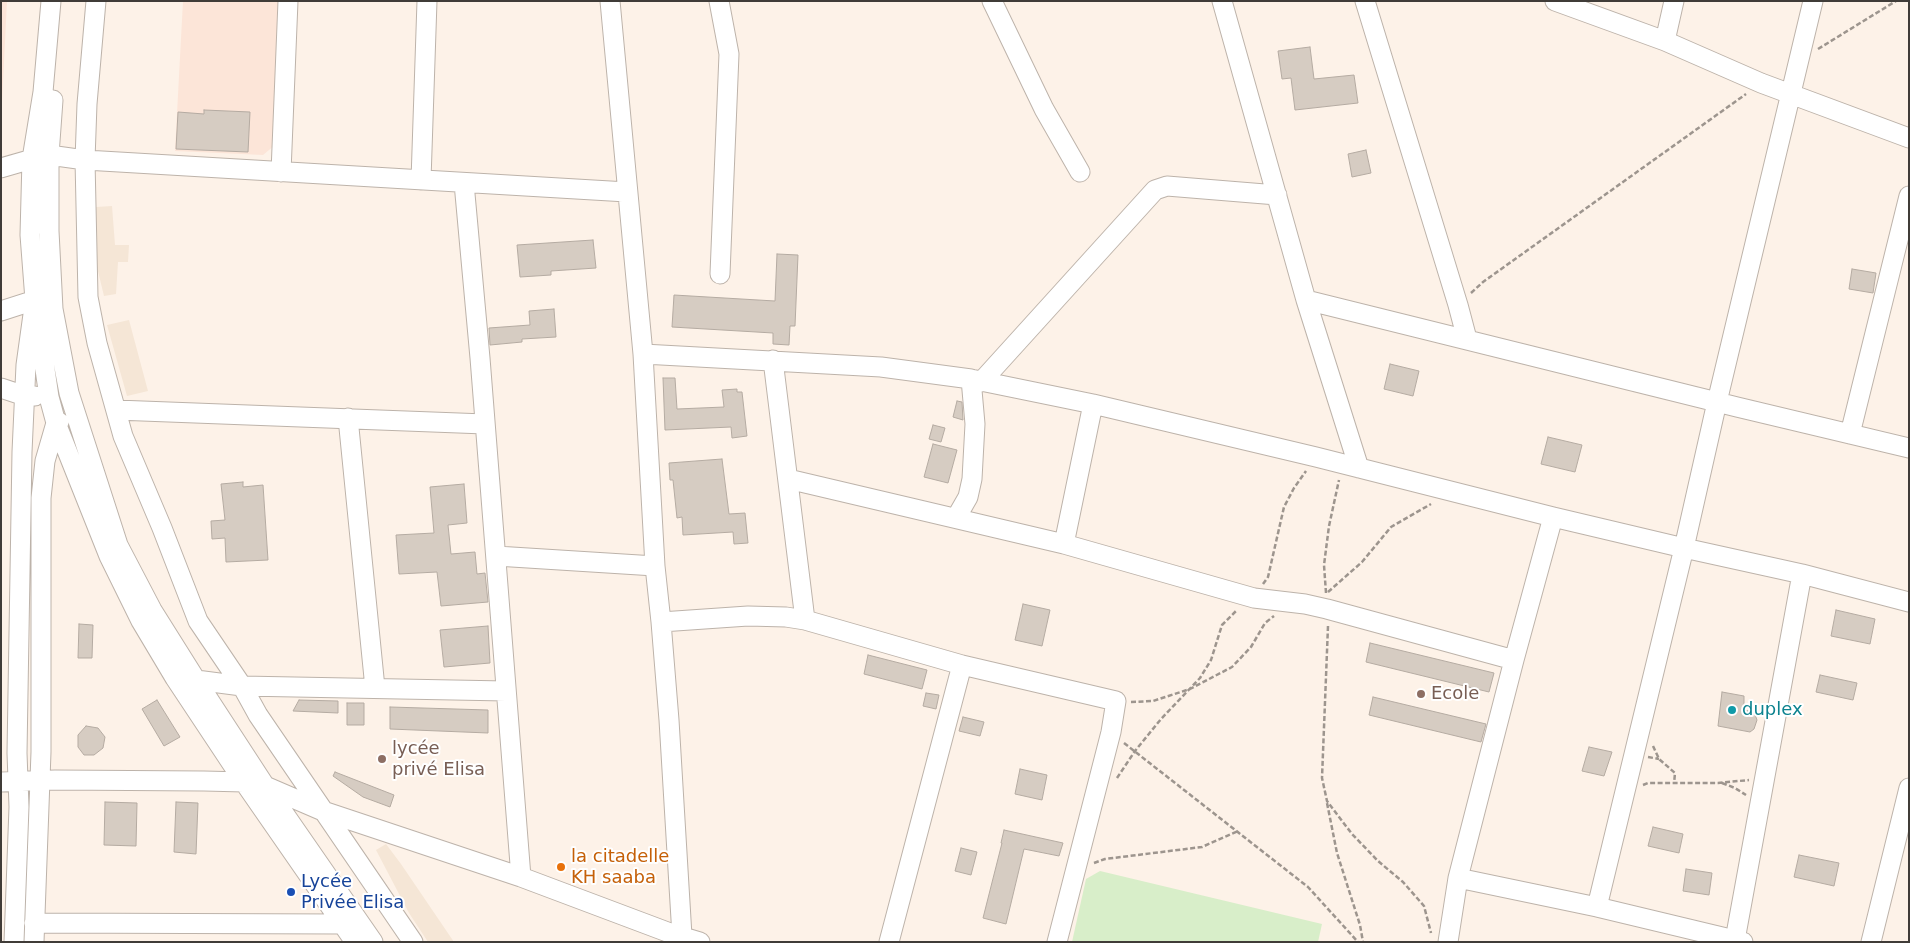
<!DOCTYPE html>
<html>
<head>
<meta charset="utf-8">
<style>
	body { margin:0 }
	#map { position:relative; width:1910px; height:943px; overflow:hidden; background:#fdf2e8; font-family:"DejaVu Sans",sans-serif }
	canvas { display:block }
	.frame { position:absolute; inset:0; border:2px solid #403c38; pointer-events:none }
</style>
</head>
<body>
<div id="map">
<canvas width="1910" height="943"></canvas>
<div class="frame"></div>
</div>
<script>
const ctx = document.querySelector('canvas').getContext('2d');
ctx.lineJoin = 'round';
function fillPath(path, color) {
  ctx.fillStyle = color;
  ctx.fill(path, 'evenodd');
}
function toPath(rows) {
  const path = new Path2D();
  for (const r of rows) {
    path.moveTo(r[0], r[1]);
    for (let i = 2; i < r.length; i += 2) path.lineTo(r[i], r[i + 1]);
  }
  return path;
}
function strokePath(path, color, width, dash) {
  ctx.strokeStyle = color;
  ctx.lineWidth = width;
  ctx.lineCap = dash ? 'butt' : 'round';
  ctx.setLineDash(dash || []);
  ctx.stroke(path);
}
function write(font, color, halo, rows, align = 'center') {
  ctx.font = font + ' "DejaVu Sans",sans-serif';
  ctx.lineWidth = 4;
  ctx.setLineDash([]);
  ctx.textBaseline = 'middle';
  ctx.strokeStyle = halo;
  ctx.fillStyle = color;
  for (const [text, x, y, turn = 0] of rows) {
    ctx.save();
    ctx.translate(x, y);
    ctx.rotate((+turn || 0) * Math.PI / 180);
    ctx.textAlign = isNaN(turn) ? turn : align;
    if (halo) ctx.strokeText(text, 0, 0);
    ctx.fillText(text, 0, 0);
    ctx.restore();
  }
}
fillPath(toPath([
	[112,206,115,245,129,245,128,262,118,262,116,294,104,296,96,263,96,207],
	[129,320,148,391,127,396,107,325],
	[386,844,401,864,454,942,428,942,409,913,376,850]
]), '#f5e6d6');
fillPath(toPath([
	[1,1,7,1,1,123],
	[183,1,282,1,275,145,263,155,175,151]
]), '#fce5d8');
fillPath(toPath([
	[1100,871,1322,924,1318,942,1072,942,1086,879]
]), '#d8eec9');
const building = toPath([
	[1310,47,1314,79,1354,75,1358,103,1295,110,1291,78,1282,79,1278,51,1310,47],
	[204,110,250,112,248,152,176,149,178,112,204,114,204,110],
	[1366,150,1371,173,1352,177,1348,154,1366,150],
	[593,240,596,268,551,271,551,275,520,277,517,245,593,240],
	[777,254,798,255,795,326,790,326,789,345,773,344,773,333,672,327,674,295,775,301,777,254],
	[1852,269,1876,273,1873,293,1849,289,1852,269],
	[554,309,556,337,522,339,522,342,490,345,489,328,530,325,529,311,554,309],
	[1390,364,1419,371,1413,396,1384,389,1390,364],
	[663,378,675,378,677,409,724,407,722,390,737,389,737,392,742,392,747,436,732,438,731,427,665,430,663,378],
	[957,401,962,402,963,420,953,417,957,401],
	[933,425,945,428,941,442,929,439,933,425],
	[1548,437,1582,445,1575,472,1541,464,1548,437],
	[933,444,957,450,948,483,924,477,933,444],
	[722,459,729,514,745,513,748,543,734,544,733,532,683,535,682,517,677,518,673,480,670,480,669,463,722,459],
	[243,482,243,487,263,485,268,560,226,562,225,538,212,539,211,521,225,520,221,484,243,482],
	[464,484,467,523,448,525,451,554,475,552,477,574,485,573,488,602,441,606,437,572,399,574,396,535,434,533,430,487,464,484],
	[1023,604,1050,610,1042,646,1015,640,1023,604],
	[1836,610,1875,619,1870,644,1831,636,1836,610],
	[79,624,93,625,92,658,78,658,79,624],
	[488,626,490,663,444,667,440,630,488,626],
	[1370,643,1494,673,1489,692,1366,662,1370,643],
	[868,655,927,670,922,689,864,674,868,655],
	[1820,675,1857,683,1853,700,1816,692,1820,675],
	[1722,692,1744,696,1744,710,1754,712,1757,720,1754,729,1750,732,1718,726,1722,692],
	[926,693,939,695,936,709,923,706,926,693],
	[1373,697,1486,724,1481,742,1369,715,1373,697],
	[157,700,180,737,164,746,142,709,157,700],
	[299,700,338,701,338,713,293,711,299,700],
	[347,703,364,703,364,725,347,725,347,703],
	[390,707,488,710,488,733,390,729,390,707],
	[963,717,984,722,980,736,959,731,963,717],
	[86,726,98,728,105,737,103,748,94,755,84,755,78,747,78,735,86,726],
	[1589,747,1612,752,1604,776,1582,771,1589,747],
	[1020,769,1047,775,1042,800,1015,794,1020,769],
	[335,772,394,795,390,807,363,797,333,776,335,772],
	[105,802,137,803,136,846,104,845,105,802],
	[176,802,198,803,196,854,174,852,176,802],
	[1653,827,1683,834,1679,853,1648,846,1653,827],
	[1004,830,1063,843,1059,856,1024,849,1006,924,983,918,1002,843,1001,843,1004,830],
	[961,848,977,852,971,875,955,871,961,848],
	[1799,855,1839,863,1834,886,1794,877,1799,855],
	[1686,869,1712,873,1709,895,1683,891,1686,869]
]);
fillPath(building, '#d6ccc2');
strokePath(building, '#b5aba2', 1);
const minor = toPath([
	[51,1,43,92,32,159,30,235,35,300,49,397,56,423,109,556,141,621,175,678,244,782,355,942],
	[96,1,87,104,85,160,88,297,97,343,123,436,162,528,198,621,242,686,258,715,413,942],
	[610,1,643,354,655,566,661,622,669,720,682,936],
	[719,1,729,54,720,274],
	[992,1,1044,109,1080,172],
	[1222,1,1306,300,1359,468],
	[1365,1,1458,305,1467,339],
	[1555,1,1665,41,1761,83,1909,138],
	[1665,41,1674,1],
	[53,100,49,155,49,231,53,309,69,393,118,545,152,610,196,680,265,786,373,942],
	[49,155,85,160,627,192],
	[1,168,32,159],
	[281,172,288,1],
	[421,180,427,1],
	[464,183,480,358,521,877],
	[1306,300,1737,407,1909,448],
	[1,311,35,300,26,365,22,452,17,753,19,807,14,942],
	[643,354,881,367,971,379,1093,404,1316,457,1553,517,1684,548,1802,574,1909,602],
	[773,360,805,620],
	[981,382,1155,190,1167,186,1277,195],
	[1,388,25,396,35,396],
	[116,410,485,424],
	[348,418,375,688],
	[1850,434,1909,196],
	[788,479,1064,544,1254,598,1305,604,1327,609,1514,660],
	[956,518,968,497,972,479,975,424,971,379],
	[1064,544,1093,404],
	[496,556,655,566],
	[661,622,748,616,786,617,805,620,962,665,1116,701,1111,732,1057,942],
	[196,680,242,686,506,691],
	[1,782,55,780,204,781,244,782,265,786,323,811,521,877,670,933,700,942],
	[1458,878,1597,907,1743,942],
	[1597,907,1684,548,1717,402,1813,1],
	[34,923,343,924],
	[1735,940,1802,574],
	[34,942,41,752,41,498,45,461,56,423,59,422],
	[889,942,962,665],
	[1448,942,1458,878,1514,660,1553,517],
	[1871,942,1909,788]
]);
strokePath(minor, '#bdb3aa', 21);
strokePath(toPath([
	[1818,49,1896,1],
	[1471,293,1483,282,1746,94],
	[1263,584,1268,577,1284,507,1294,488,1306,471],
	[1328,592,1362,562,1391,527,1431,504],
	[1326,593,1324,565,1329,526,1339,480],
	[1328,626,1322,778,1327,801,1352,834,1378,861,1403,882,1424,906,1431,933],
	[1131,702,1153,701,1190,689,1232,667,1251,647,1265,623,1274,616],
	[1124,743,1308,887,1358,942],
	[1653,746,1659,759,1675,773,1674,784],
	[1648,757,1659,759],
	[1117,778,1135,751,1161,719,1200,678,1211,660,1222,625,1237,610],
	[1722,783,1735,788,1746,795],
	[1643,785,1648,783,1718,783,1749,780],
	[1327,803,1337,853,1360,925,1363,942],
	[1094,863,1105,859,1202,847,1238,831]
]), '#9d958e', 2.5, [5, 2.5]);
strokePath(minor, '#fff', 19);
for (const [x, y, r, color] of [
	[1421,694,5,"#8d6e63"],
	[1732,710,5,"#0f9aa8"],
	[382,759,5,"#8d6e63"],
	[561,867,5,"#e8710a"],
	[291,892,5,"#1a4fb4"]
]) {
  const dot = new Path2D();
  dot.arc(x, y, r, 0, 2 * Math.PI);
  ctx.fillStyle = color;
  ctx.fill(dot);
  strokePath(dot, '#fff', 2);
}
write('18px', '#785e54', '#fff', [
	["Ecole",1431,694],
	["lycée",392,749],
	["privé Elisa",392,770]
], 'left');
write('18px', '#0d838f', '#fff', [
	["duplex",1742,710]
], 'left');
write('18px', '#c56008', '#fff', [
	["la citadelle",571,857],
	["KH saaba",571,878]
], 'left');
write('18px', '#164399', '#fff', [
	["Lycée",301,882],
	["Privée Elisa",301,903]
], 'left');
</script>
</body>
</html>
